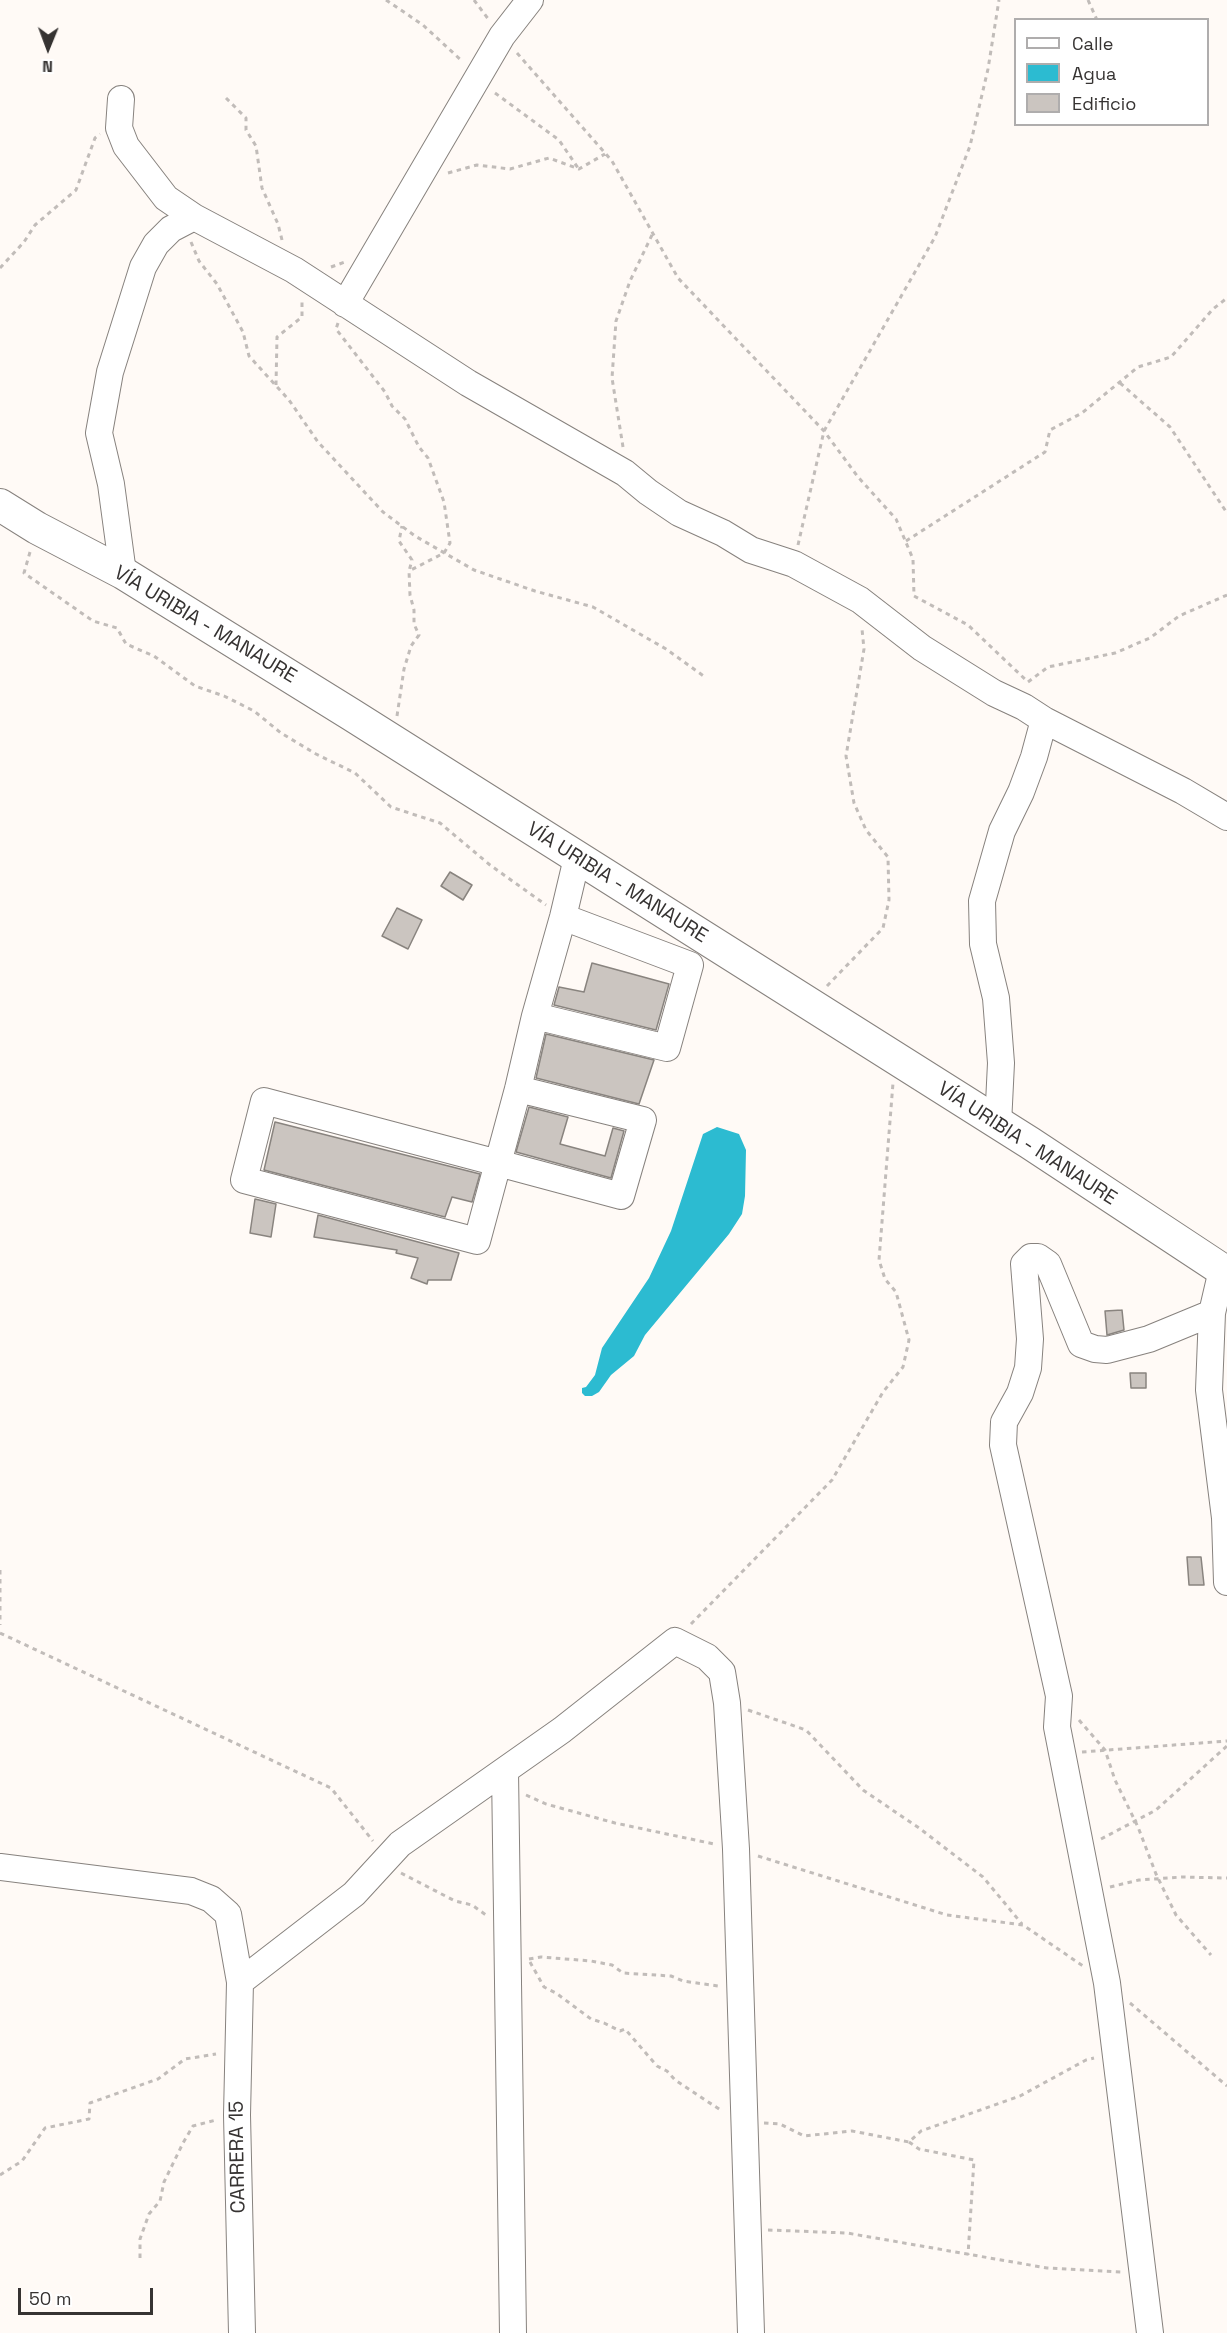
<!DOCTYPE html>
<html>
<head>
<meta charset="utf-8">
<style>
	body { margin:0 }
	#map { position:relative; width:1227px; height:2333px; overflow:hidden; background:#fffaf6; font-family:"Space Grotesk",sans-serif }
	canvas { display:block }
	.legend { position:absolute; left:1014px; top:18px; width:195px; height:108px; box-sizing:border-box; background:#fff; border:2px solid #afadad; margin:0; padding:8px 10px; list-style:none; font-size:18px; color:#363332 }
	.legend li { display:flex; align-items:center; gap:12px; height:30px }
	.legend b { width:30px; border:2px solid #afadad }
	.north { position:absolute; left:18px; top:18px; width:60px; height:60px; -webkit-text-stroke:4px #fff; paint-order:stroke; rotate:181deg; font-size:16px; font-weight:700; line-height:24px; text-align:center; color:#363332 }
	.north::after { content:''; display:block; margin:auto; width:21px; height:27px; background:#363332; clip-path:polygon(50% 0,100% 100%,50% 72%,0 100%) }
	.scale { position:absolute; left:18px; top:2288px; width:135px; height:27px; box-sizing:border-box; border:3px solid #363332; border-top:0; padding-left:8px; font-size:18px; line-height:21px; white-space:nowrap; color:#363332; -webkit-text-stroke:4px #fff; paint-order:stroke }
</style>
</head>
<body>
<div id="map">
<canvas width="1227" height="2333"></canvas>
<ul class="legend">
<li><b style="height:8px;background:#fff"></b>Calle</li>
<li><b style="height:16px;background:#2cbbd1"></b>Agua</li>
<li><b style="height:16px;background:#cbc5c0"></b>Edificio</li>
</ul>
<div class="north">N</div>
<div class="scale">50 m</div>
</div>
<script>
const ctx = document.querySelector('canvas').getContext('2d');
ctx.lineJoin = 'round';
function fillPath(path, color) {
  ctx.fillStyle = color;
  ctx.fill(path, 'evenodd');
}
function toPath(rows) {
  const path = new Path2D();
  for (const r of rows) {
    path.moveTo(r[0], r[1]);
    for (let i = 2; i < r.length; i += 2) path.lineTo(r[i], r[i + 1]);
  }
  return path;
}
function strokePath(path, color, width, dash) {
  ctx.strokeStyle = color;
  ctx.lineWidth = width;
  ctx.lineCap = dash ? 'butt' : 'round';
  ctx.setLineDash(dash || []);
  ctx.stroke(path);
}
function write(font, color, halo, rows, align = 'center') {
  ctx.font = font + ' "Space Grotesk",sans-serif';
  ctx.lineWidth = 5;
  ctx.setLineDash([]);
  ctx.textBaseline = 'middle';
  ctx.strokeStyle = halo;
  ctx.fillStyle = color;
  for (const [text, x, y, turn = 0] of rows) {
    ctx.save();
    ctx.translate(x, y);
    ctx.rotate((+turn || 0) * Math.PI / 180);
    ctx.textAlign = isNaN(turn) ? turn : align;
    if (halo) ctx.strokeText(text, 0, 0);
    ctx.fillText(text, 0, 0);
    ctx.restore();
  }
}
fillPath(toPath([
	[717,1127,739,1134,746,1150,745,1196,742,1214,729,1234,645,1335,634,1356,611,1375,599,1392,592,1396,585,1396,582,1393,582,1388,586,1387,595,1375,602,1348,649,1278,671,1231,703,1134]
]), '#2cbbd1');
const building = toPath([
	[450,872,472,885,463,900,441,886,450,872],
	[397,908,422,920,408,949,382,936,397,908],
	[592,963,669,984,656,1030,554,1005,559,987,584,992,592,963],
	[546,1034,654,1060,639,1104,536,1078,546,1034],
	[529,1107,568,1117,560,1144,605,1156,613,1128,624,1131,611,1178,516,1152,529,1107],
	[275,1122,480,1174,472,1202,452,1197,445,1217,264,1170,275,1122],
	[255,1199,276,1204,271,1237,250,1233,255,1199],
	[318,1215,459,1253,451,1280,428,1280,427,1284,411,1278,418,1258,396,1253,397,1250,314,1237,318,1215],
	[1122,1310,1124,1330,1107,1335,1105,1311,1122,1310],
	[1130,1373,1146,1373,1146,1388,1131,1388,1130,1373],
	[1187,1557,1201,1557,1204,1585,1189,1585,1187,1557]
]);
fillPath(building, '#cbc5c0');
strokePath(building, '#89847f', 1.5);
const minor = toPath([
	[121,99,119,128,126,146,166,198,194,217,294,270,468,383,625,473,648,492,679,513,723,533,751,550,794,564,860,600,922,648,994,693,1024,707,1044,720,1034,757,1021,792,1002,831,982,901,983,944,996,998,1001,1063,998,1124],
	[345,304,502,36,530,0],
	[123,573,111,484,99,433,110,372,143,267,156,244,171,229,194,217],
	[1044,720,1183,791,1227,817],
	[535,1016,667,1048,690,965,563,917],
	[518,1089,643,1120,621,1196,498,1163,264,1101,244,1180,477,1241,498,1163,518,1089,535,1016,563,917,577,858],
	[1222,1270,1212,1313,1209,1390,1225,1518,1227,1582],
	[505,1771,513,2333],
	[0,1867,191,1891,211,1899,228,1914,240,1982,237,2115,242,2333],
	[240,1982,354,1894,400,1844,562,1730,675,1641,707,1657,722,1672,727,1703,736,1849,751,2333],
	[1150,2333,1107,1983,1057,1727,1059,1696,1003,1445,1004,1422,1020,1393,1028,1368,1030,1339,1024,1264,1031,1257,1038,1257,1048,1264,1081,1344,1095,1349,1107,1350,1149,1339,1212,1313]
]);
const major = toPath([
	[0,505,37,528,123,573,352,715,1030,1143,1227,1273]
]);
strokePath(minor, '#87827e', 28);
strokePath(major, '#87827e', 34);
strokePath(toPath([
	[386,0,423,25,462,61],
	[474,0,489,20],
	[1088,0,1097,20],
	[517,53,612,161,678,278,824,431,858,477,896,519,913,559,914,596,968,625,1028,682],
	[495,93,559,140,578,168],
	[226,98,246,118,246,130,256,146,262,188,278,224,282,240],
	[448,173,477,165,510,169,549,158,579,169,605,154],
	[191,242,199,261,217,284,243,332,249,356,289,400,318,442,383,512,415,536,474,570,535,591,593,607,666,649,705,677],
	[331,267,345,262],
	[0,268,24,242,35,225,76,190,95,138,100,134],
	[338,323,336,329,385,392,392,406,405,419,419,447,428,458,444,502,450,543,444,553,409,571],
	[1120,383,1170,427,1227,513],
	[276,385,277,337,302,317,302,300],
	[623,447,612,378,616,321,630,281,652,235],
	[906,541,1045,452,1050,430,1082,413,1138,367,1171,357,1213,309,1227,298],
	[798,545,824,431,935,237,970,146,988,69,999,0],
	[30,552,24,573,93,621,117,628,126,644,154,656,195,686,224,696,254,711,281,733,316,754,355,773,391,807,440,823,490,865,546,905],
	[1028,682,1048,667,1115,653,1150,638,1179,616,1227,595],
	[397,716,404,669,411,646,419,635,414,624,414,610,410,595,409,571,412,560,399,541,402,526],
	[827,986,883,928,889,900,888,857,866,830,854,803,846,756,864,649,862,629],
	[0,1570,0,1625],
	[691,1624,832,1480,883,1392,903,1367,909,1340,896,1292,885,1279,879,1260,893,1083],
	[0,1633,331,1788,373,1841],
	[748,1710,806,1730,863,1790,919,1828,983,1877,1022,1924],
	[1079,1720,1105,1750,1115,1780,1138,1827,1156,1874,1176,1915,1211,1955],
	[1082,1752,1227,1741],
	[526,1795,546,1804,615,1823,714,1844],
	[1101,1839,1156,1810,1227,1746],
	[758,1856,947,1915,1023,1925,1083,1966],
	[401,1873,455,1901,472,1905,486,1915],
	[1110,1887,1139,1880,1182,1877,1227,1878],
	[529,1959,541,1957,591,1961,612,1965,623,1973,671,1976,683,1981,718,1986],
	[530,1962,544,1987,556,1993,591,2019,604,2023,620,2031,625,2029,657,2066,667,2071,675,2080,722,2111],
	[1130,2003,1227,2086],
	[764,2123,780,2124,804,2136,852,2131,909,2142,921,2131,1020,2096,1086,2060,1094,2058],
	[909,2142,919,2149,974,2160,968,2255],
	[0,2175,22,2161,45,2128,89,2119,90,2103,158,2079,185,2059,216,2054],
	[768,2230,847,2233,1047,2268,1121,2272],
	[140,2258,140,2239,149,2214,160,2201,164,2182,183,2143,193,2126,216,2120]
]), '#c1bcb9', 3, [4.5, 4.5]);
strokePath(minor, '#fff', 26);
strokePath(major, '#fff', 32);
write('20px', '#363332', '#fff', [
	["VÍA URIBIA - MANAURE",205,625,31],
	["VÍA URIBIA - MANAURE",617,883,32],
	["VÍA URIBIA - MANAURE",1027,1144,33],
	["CARRERA 15",238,2157,-91]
]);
</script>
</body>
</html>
